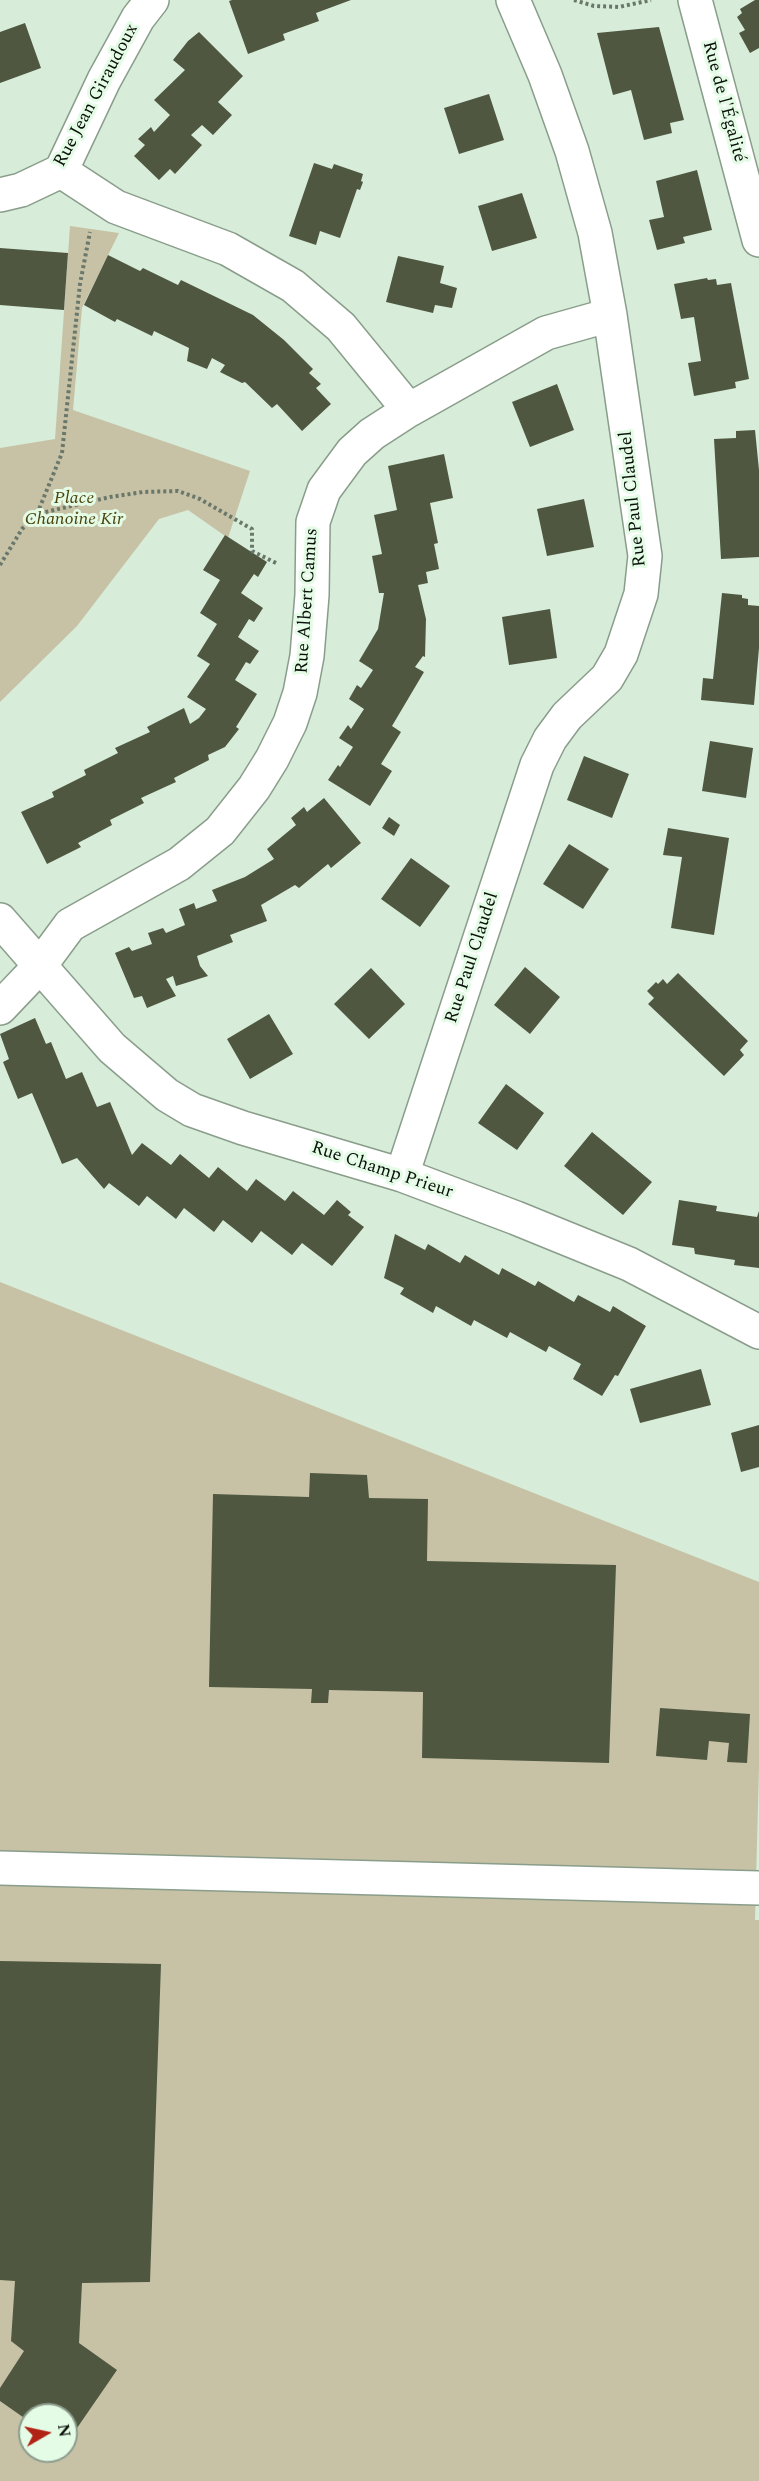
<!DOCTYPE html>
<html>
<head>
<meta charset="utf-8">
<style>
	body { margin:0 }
	#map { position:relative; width:759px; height:2481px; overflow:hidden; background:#d7edd9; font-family:Spectral,serif }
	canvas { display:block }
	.north { position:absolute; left:18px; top:2403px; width:60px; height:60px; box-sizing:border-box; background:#e4fbe6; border:2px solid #8c9d8e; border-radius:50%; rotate:81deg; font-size:16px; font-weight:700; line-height:24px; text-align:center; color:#091009 }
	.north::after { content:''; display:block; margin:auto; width:21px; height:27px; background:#b12315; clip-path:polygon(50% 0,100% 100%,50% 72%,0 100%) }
</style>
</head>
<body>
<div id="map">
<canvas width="759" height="2481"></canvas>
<div class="north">N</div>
</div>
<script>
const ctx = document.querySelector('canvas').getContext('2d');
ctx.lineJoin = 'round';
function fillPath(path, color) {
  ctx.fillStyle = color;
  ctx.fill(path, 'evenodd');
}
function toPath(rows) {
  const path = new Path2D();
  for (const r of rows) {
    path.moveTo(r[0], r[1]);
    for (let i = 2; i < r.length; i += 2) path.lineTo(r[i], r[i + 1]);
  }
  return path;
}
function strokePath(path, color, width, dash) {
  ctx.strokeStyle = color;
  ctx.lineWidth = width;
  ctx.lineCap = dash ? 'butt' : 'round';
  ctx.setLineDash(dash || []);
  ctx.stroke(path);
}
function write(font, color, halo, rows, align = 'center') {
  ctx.font = font + ' Spectral,serif';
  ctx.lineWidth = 6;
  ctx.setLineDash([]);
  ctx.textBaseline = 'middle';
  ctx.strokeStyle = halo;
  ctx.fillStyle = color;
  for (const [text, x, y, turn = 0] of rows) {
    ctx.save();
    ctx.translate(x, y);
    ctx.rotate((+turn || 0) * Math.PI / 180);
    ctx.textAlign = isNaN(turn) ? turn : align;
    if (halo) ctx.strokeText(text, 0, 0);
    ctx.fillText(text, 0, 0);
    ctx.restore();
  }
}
fillPath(toPath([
	[70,226,119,233,82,308,73,410,250,471,228,538,188,510,159,519,77,626,0,702,0,448,55,439],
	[0,1282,759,1582,759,1767,755,1920,759,1920,759,2481,0,2481],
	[30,2415,66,2415,66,2451,30,2451]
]), '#c7c2a5');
fillPath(toPath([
	[232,0,351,0,316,13,319,21,283,34,285,40,248,54,229,1],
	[755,0,759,0,759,48,750,53,739,33,745,30,737,17,742,13,740,9],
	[25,23,41,68,0,83,0,32],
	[659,27,684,120,670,123,672,133,644,140,631,90,613,95,597,33],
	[199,32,243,76,218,102,232,115,213,135,202,125,191,135,202,145,175,174,170,169,159,180,134,156,145,145,138,139,151,127,154,132,170,115,154,100,185,70,173,60,188,41],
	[489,94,504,140,459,154,444,108],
	[314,163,332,169,334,164,363,174,361,181,363,182,360,190,357,189,340,238,320,231,316,245,289,236],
	[697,170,712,230,683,237,685,243,657,250,649,220,664,217,656,181],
	[522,193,537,238,492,251,478,206],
	[0,248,68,253,64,310,0,305],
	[108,255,140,271,143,268,178,285,181,280,253,315,284,340,313,369,309,373,321,384,316,388,331,404,302,431,277,404,272,408,245,382,242,383,220,372,225,365,212,358,207,369,187,361,189,348,154,331,152,336,117,319,115,322,84,305],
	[398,256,444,266,440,283,457,288,452,308,435,305,433,313,386,302],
	[707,278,708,280,716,279,717,285,731,283,749,379,735,382,736,388,694,396,688,363,701,361,694,317,681,319,674,284],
	[557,384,574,430,530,447,512,402],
	[755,430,759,470,759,557,721,559,714,439,736,438,736,431],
	[444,454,453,498,430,503,438,543,434,544,439,569,426,572,428,583,418,585,426,619,425,657,423,656,415,667,424,672,392,726,401,732,381,764,392,771,370,806,328,780,338,765,340,767,353,747,339,738,348,725,351,729,364,709,349,699,357,685,361,688,373,670,359,661,378,629,384,593,379,593,372,556,382,554,374,515,397,510,388,466],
	[584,499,594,547,547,556,537,509],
	[225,535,267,562,258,577,254,574,241,593,263,608,254,622,249,619,238,637,259,651,250,664,246,662,235,680,257,694,236,727,239,729,225,747,208,755,209,760,174,778,176,782,141,798,144,803,110,820,112,825,78,843,81,847,47,864,21,812,54,797,52,792,86,775,84,770,118,753,115,748,150,732,147,727,184,708,190,724,199,718,206,709,187,697,210,664,197,656,217,624,200,613,220,580,203,570],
	[722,593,742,595,742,598,748,599,748,605,759,606,759,648,754,705,701,700,703,678,713,679],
	[550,609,557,658,509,665,502,617],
	[710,741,753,748,746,798,702,791],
	[584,756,629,774,612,818,567,800],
	[324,798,361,843,331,868,328,864,299,888,295,885,261,905,267,921,230,935,233,942,197,956,200,966,208,976,176,986,173,976,166,979,176,996,147,1008,142,996,134,998,115,953,129,947,132,951,152,944,148,933,163,928,166,933,185,925,179,909,194,903,196,909,217,901,212,890,245,877,274,859,267,849,296,825,291,818,304,807,307,812],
	[389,817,400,825,394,836,382,828],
	[668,828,729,838,714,935,671,928,682,857,663,855],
	[569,844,609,869,583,909,543,884],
	[411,858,450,886,420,927,381,899],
	[525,967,560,997,530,1034,494,1005],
	[371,968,405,1004,369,1039,334,1004],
	[678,973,748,1041,740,1050,744,1055,724,1076,648,1004,654,998,647,991,656,982,658,984,663,979,667,984],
	[269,1014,293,1054,250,1079,227,1039],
	[35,1018,46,1044,51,1042,66,1079,82,1072,97,1107,110,1102,132,1155,142,1143,171,1165,180,1154,209,1178,218,1167,247,1191,256,1179,285,1201,293,1191,324,1215,337,1200,351,1212,348,1215,364,1227,332,1266,302,1243,292,1255,261,1231,252,1243,223,1220,214,1232,184,1208,176,1219,147,1196,139,1206,109,1183,104,1189,77,1158,62,1164,32,1093,18,1099,3,1062,9,1059,0,1034],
	[506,1084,544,1113,517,1150,478,1123],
	[592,1132,652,1182,623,1215,564,1166],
	[679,1200,717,1206,716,1211,757,1217,759,1211,759,1268,734,1265,735,1260,695,1254,694,1248,672,1245],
	[395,1234,425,1250,428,1244,460,1263,465,1255,499,1275,502,1268,535,1286,538,1281,574,1302,578,1295,610,1312,613,1306,646,1326,618,1376,615,1375,602,1396,573,1379,581,1364,549,1346,546,1352,510,1332,507,1338,474,1320,471,1326,436,1306,433,1313,400,1294,404,1288,384,1278],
	[701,1369,711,1405,640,1423,630,1389],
	[759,1425,759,1467,741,1472,731,1433],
	[310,1473,367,1475,369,1498,428,1499,427,1561,616,1565,609,1763,422,1758,423,1692,329,1690,328,1703,311,1703,312,1689,209,1687,213,1494,309,1497],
	[660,1708,750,1714,747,1763,727,1762,729,1743,709,1741,707,1760,656,1756],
	[0,1961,161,1964,150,2282,82,2283,79,2343,117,2370,66,2444,66,2415,30,2415,30,2422,0,2401,0,2388,24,2351,11,2341,15,2281,0,2280]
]), '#4f5741');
const minor = toPath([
	[695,0,759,240],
	[0,195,21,190,61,171,104,80,138,18,152,0],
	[409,410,546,333,610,315],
	[0,920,112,1048,167,1095,192,1110,243,1128,402,1175,516,1218,629,1264,759,1332],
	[0,1008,39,967,70,925,179,864,220,831,254,788,272,759,290,723,300,693,307,656,312,595,313,522,324,490,352,452,372,434,409,410,341,327,293,286,228,249,116,207,61,171],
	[402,1175,537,765,550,739,567,716,607,678,621,654,641,594,645,556,610,315,595,233,572,151,545,75,513,0],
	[0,1868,759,1888]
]);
strokePath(minor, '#899d8a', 36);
strokePath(toPath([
	[574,0,594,6,619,7,651,0],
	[37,514,62,453,80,284,90,232],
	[0,565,22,529,37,514,110,497,143,492,178,491,200,499,252,529,252,551,278,564]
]), '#6a786b', 4, [3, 3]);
strokePath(minor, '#fff', 33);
write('18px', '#091009', '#e4fbe6', [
	["Rue Jean Giraudoux",97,96,-62],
	["Rue de l'Égalité",723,102,75],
	["Rue Paul Claudel",634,499,-96],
	["Rue Albert Camus",308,601,-86],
	["Rue Paul Claudel",473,958,-72],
	["Rue Champ Prieur",382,1171,18]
]);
write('italic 18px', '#4b430b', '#e4fbe6', [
	["Place",74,499],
	["Chanoine Kir",74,520]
]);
</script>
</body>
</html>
